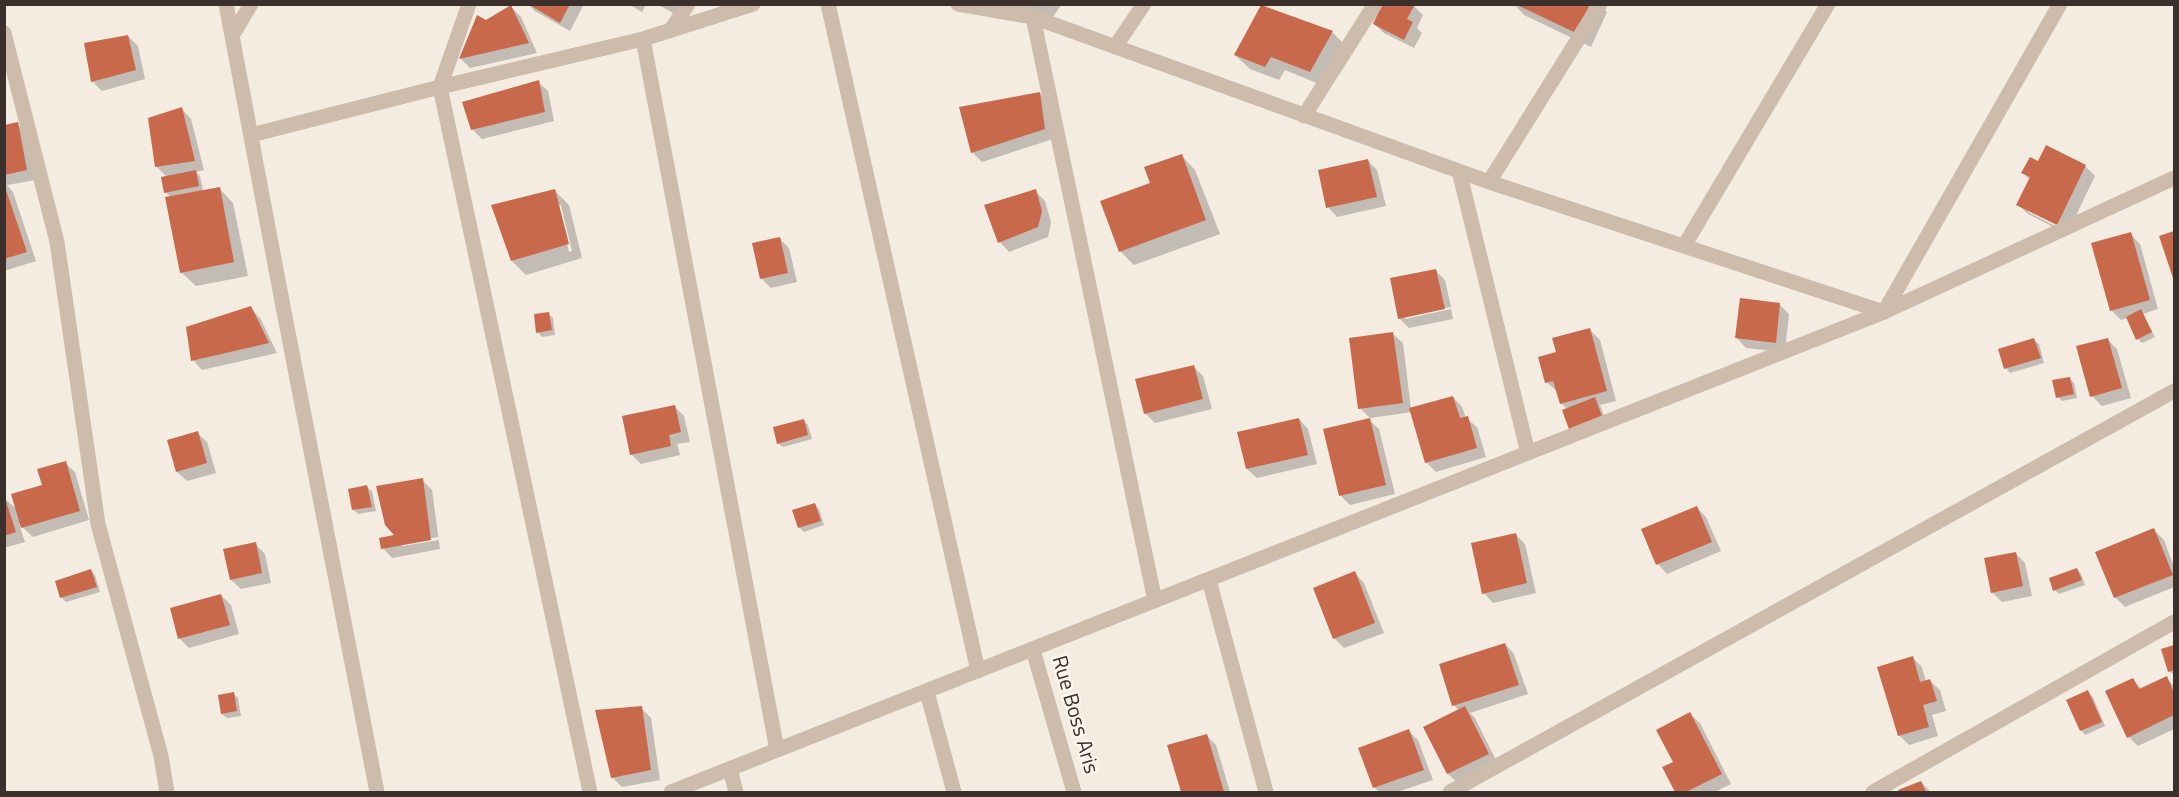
<!DOCTYPE html>
<html>
<head>
<meta charset="utf-8">
<style>
	body { margin:0 }
	#map { position:relative; width:2179px; height:797px; overflow:hidden; background:#f4ebe1; font-family:"Titillium Web",sans-serif }
	canvas { display:block }
	.frame { position:absolute; inset:0; border:6px solid #3b302b; pointer-events:none }
</style>
</head>
<body>
<div id="map">
<canvas width="2179" height="797"></canvas>
<div class="frame"></div>
</div>
<script>
const ctx = document.querySelector('canvas').getContext('2d');
ctx.lineJoin = 'round';
function fillPath(path, color) {
  ctx.fillStyle = color;
  ctx.fill(path, 'evenodd');
}
function toPath(rows) {
  const path = new Path2D();
  for (const r of rows) {
    path.moveTo(r[0], r[1]);
    for (let i = 2; i < r.length; i += 2) path.lineTo(r[i], r[i + 1]);
  }
  return path;
}
function strokePath(path, color, width, dash) {
  ctx.strokeStyle = color;
  ctx.lineWidth = width;
  ctx.lineCap = dash ? 'butt' : 'round';
  ctx.setLineDash(dash || []);
  ctx.stroke(path);
}
function write(font, color, halo, rows, align = 'center') {
  ctx.font = font + ' "Titillium Web",sans-serif';
  ctx.lineWidth = 5;
  ctx.setLineDash([]);
  ctx.textBaseline = 'middle';
  ctx.strokeStyle = halo;
  ctx.fillStyle = color;
  for (const [text, x, y, turn = 0] of rows) {
    ctx.save();
    ctx.translate(x, y);
    ctx.rotate((+turn || 0) * Math.PI / 180);
    ctx.textAlign = isNaN(turn) ? turn : align;
    if (halo) ctx.strokeText(text, 0, 0);
    ctx.fillText(text, 0, 0);
    ctx.restore();
  }
}
fillPath(toPath([
	[528,4,584,4,570,31,535,11],
	[628,4,646,4,642,12],
	[657,4,686,4,680,17],
	[1003,4,1062,4,1050,21],
	[1514,4,1599,4,1607,12,1591,47,1524,15],
	[1414,6,1423,15,1417,28,1422,33,1414,48,1384,33,1374,24],
	[511,7,521,17,537,53,470,68,461,59,477,18,487,22],
	[1262,7,1333,33,1347,47,1324,86,1285,70,1279,80,1250,69,1235,55],
	[128,36,138,46,145,79,102,91,92,81],
	[538,82,548,91,554,121,482,139,472,129],
	[1039,93,1049,103,1053,139,982,162,972,152],
	[182,109,191,119,204,170,196,172,200,176,203,191,219,188,233,203,248,276,196,286,181,272,171,197,165,192,167,177,156,166],
	[17,124,27,134,36,180,7,185,13,192,36,261,4,271,4,126],
	[1181,155,1195,170,1220,234,1134,265,1120,251],
	[1368,161,1377,170,1386,206,1337,217,1328,207],
	[2039,163,2085,166,2095,176,2067,234,2028,214,2018,205,2030,180,2023,173],
	[2028,209,2064,227,2063,230,2028,212],
	[555,191,569,205,582,258,526,275,512,261],
	[558,205,561,205,572,251,569,252],
	[1035,191,1045,201,1051,222,1048,237,1009,252,1000,242],
	[2174,232,2174,278,2161,237],
	[2130,234,2140,244,2158,309,2143,314,2155,337,2142,343,2138,339,2128,318,2121,320,2111,310],
	[780,239,789,248,797,282,771,288,761,278],
	[1435,270,1445,280,1451,307,1405,316,1405,319,1451,309,1453,319,1409,328,1399,318],
	[1779,304,1789,314,1785,352,1746,348,1737,338],
	[250,308,260,318,277,353,202,370,193,360],
	[548,314,553,318,555,335,542,337,538,332],
	[1590,330,1600,340,1616,401,1600,405,1607,423,1567,409,1561,403,1558,392,1546,382,1557,353],
	[1393,334,1403,343,1411,409,1453,397,1462,407,1466,418,1477,427,1486,457,1436,472,1426,462,1412,412,1370,418,1360,408],
	[2107,339,2117,349,2131,398,2102,406,2092,396],
	[2034,340,2039,344,2044,363,2010,373,2006,368],
	[1193,366,1203,376,1212,409,1155,423,1145,413],
	[2069,378,2074,383,2077,398,2062,401,2058,397],
	[674,406,684,416,690,442,677,444,680,455,641,464,631,454],
	[1299,419,1308,429,1317,464,1257,478,1247,469],
	[1369,420,1379,429,1395,494,1350,505,1340,495],
	[804,421,808,425,812,439,783,447,778,443],
	[197,433,207,442,216,473,187,481,177,472],
	[65,463,75,472,89,520,33,537,19,524,25,542,4,548,4,498,18,510],
	[422,480,432,490,440,549,392,558,383,548,396,536],
	[438,537,439,540,403,546,400,544],
	[367,487,372,491,376,511,358,514,354,510],
	[814,504,819,509,824,525,804,532,799,527],
	[1697,508,1706,517,1721,551,1667,574,1658,564],
	[2154,530,2164,540,2174,567,2174,587,2125,607,2115,597],
	[1515,534,1525,544,1536,593,1493,603,1484,593],
	[255,544,265,554,271,583,241,589,231,580],
	[2015,553,2025,563,2032,596,2002,602,1992,592],
	[2077,569,2081,574,2085,585,2059,594,2055,590],
	[91,571,95,575,100,592,66,602,62,598,57,582],
	[1355,573,1364,583,1384,633,1344,648,1334,638],
	[221,595,231,605,239,634,189,648,180,639],
	[1505,644,1514,654,1528,694,1470,713,1475,718,1498,764,1458,783,1448,774,1425,727,1459,711,1454,705],
	[2174,647,2174,675,2169,671,2163,650],
	[1913,658,1922,667,1926,682,1930,681,1940,690,1946,711,1932,715,1938,736,1909,745,1899,735],
	[2166,678,2174,686,2174,729,2138,746,2129,737,2133,680,2142,689],
	[2088,692,2093,697,2105,726,2085,735,2081,730],
	[233,693,238,698,241,716,227,718,222,714],
	[641,708,651,718,660,780,622,787,612,777],
	[1690,714,1700,723,1731,784,1715,792,1676,792,1664,768,1675,763],
	[1408,731,1418,740,1433,780,1397,792,1379,792,1375,788,1360,749],
	[1206,735,1216,745,1230,792,1182,792,1169,746],
	[1921,782,1931,792,1901,792,1900,791]
]), '#0003');
fillPath(toPath([
	[528,4,570,4,560,23],
	[1382,4,1415,4,1407,19,1413,22,1404,40,1373,24],
	[1515,4,1590,4,1576,33],
	[511,5,529,43,459,59,477,15,486,20],
	[1261,5,1333,31,1310,72,1271,57,1265,67,1234,55],
	[128,35,136,70,91,82,84,43],
	[539,80,545,112,471,130,462,102],
	[1040,92,1045,129,971,153,959,107],
	[182,107,195,161,155,167,148,118],
	[18,122,27,170,4,175,4,125],
	[2046,145,2086,165,2057,225,2016,205,2030,177,2021,173,2030,157,2038,161],
	[1182,154,1206,220,1119,252,1100,201,1150,183,1144,167],
	[1368,159,1377,197,1326,208,1318,170],
	[196,170,199,186,164,193,161,177],
	[4,184,27,252,4,259],
	[220,187,234,262,180,273,165,197],
	[555,189,569,244,511,261,491,205],
	[1036,189,1042,211,1038,227,998,243,984,205],
	[2174,231,2174,281,2159,236],
	[2131,232,2150,300,2110,311,2091,243],
	[780,237,788,273,760,279,752,243],
	[1436,269,1445,309,1398,319,1390,278],
	[1740,298,1780,303,1776,343,1735,338],
	[251,306,269,343,191,361,186,327],
	[2141,309,2152,332,2136,340,2126,317],
	[549,312,552,330,536,333,534,314],
	[1590,328,1607,391,1560,404,1553,381,1545,383,1538,357,1556,352,1552,338],
	[1393,332,1403,403,1358,409,1349,338],
	[2034,338,2041,358,2004,369,1998,349],
	[2108,338,2122,388,2090,397,2076,346],
	[1194,365,1203,399,1144,414,1135,379],
	[2070,377,2074,394,2056,398,2052,380],
	[1453,396,1460,418,1468,416,1477,448,1425,463,1409,408],
	[1595,397,1603,419,1570,432,1562,410],
	[675,405,681,432,669,435,671,446,630,455,622,416],
	[1299,418,1308,455,1246,469,1237,432],
	[1370,418,1386,485,1339,496,1323,429],
	[804,419,808,435,777,444,773,427],
	[198,431,207,463,176,472,167,440],
	[66,461,80,511,21,528,11,494,42,485,37,469],
	[423,478,431,540,381,549,379,538,394,535,385,525,376,486],
	[367,485,372,507,352,510,348,489],
	[4,495,16,532,4,536],
	[815,503,821,521,798,528,792,510],
	[1697,506,1712,542,1656,565,1641,529],
	[2154,528,2173,575,2114,598,2095,552],
	[1516,533,1527,583,1482,594,1471,543],
	[256,542,262,573,230,580,223,549],
	[2016,552,2023,586,1991,593,1984,558],
	[2077,568,2082,580,2053,591,2049,578],
	[91,569,97,587,60,598,55,581],
	[1355,571,1375,623,1333,639,1313,588],
	[221,594,230,625,178,639,170,608],
	[1505,643,1519,685,1452,706,1439,664],
	[2174,645,2174,670,2168,672,2161,649],
	[1913,656,1920,682,1930,679,1937,701,1923,705,1929,727,1898,736,1877,667],
	[2167,676,2174,693,2174,715,2127,738,2105,691,2133,678,2139,689],
	[2088,690,2102,722,2080,731,2066,700],
	[234,692,237,711,221,714,218,695],
	[642,706,651,770,611,778,595,710],
	[1465,706,1489,754,1447,774,1423,727],
	[1690,712,1722,774,1686,792,1675,792,1662,767,1673,762,1656,730],
	[1409,729,1424,770,1373,788,1358,748],
	[1207,734,1224,792,1181,792,1167,745],
	[1921,781,1926,792,1899,792,1898,790]
]), '#c8694b');
strokePath(toPath([
	[226,4,281,296,377,792],
	[469,4,440,87,590,792],
	[828,4,978,671],
	[958,4,1033,17,1489,182,1884,312,2060,4],
	[1033,17,1155,601],
	[670,31,688,4],
	[4,33,57,242,98,524,161,756,167,792],
	[232,36,251,4],
	[643,39,777,750],
	[1115,47,1144,4],
	[1304,116,1375,4],
	[251,135,440,87,643,39,753,4],
	[1459,171,1528,453],
	[1489,182,1600,4],
	[1684,246,1828,4],
	[1209,580,1266,792],
	[1033,650,1074,792],
	[927,692,954,792],
	[730,769,736,792],
	[671,792,1884,312,2174,178],
	[1450,792,2174,391],
	[1873,792,2174,622]
]), '#cdbbac', 15);
write('21px', '#3b302b', '#fbf5ee', [
	["Rue Boss Aris",1074,715,74]
]);
</script>
</body>
</html>
